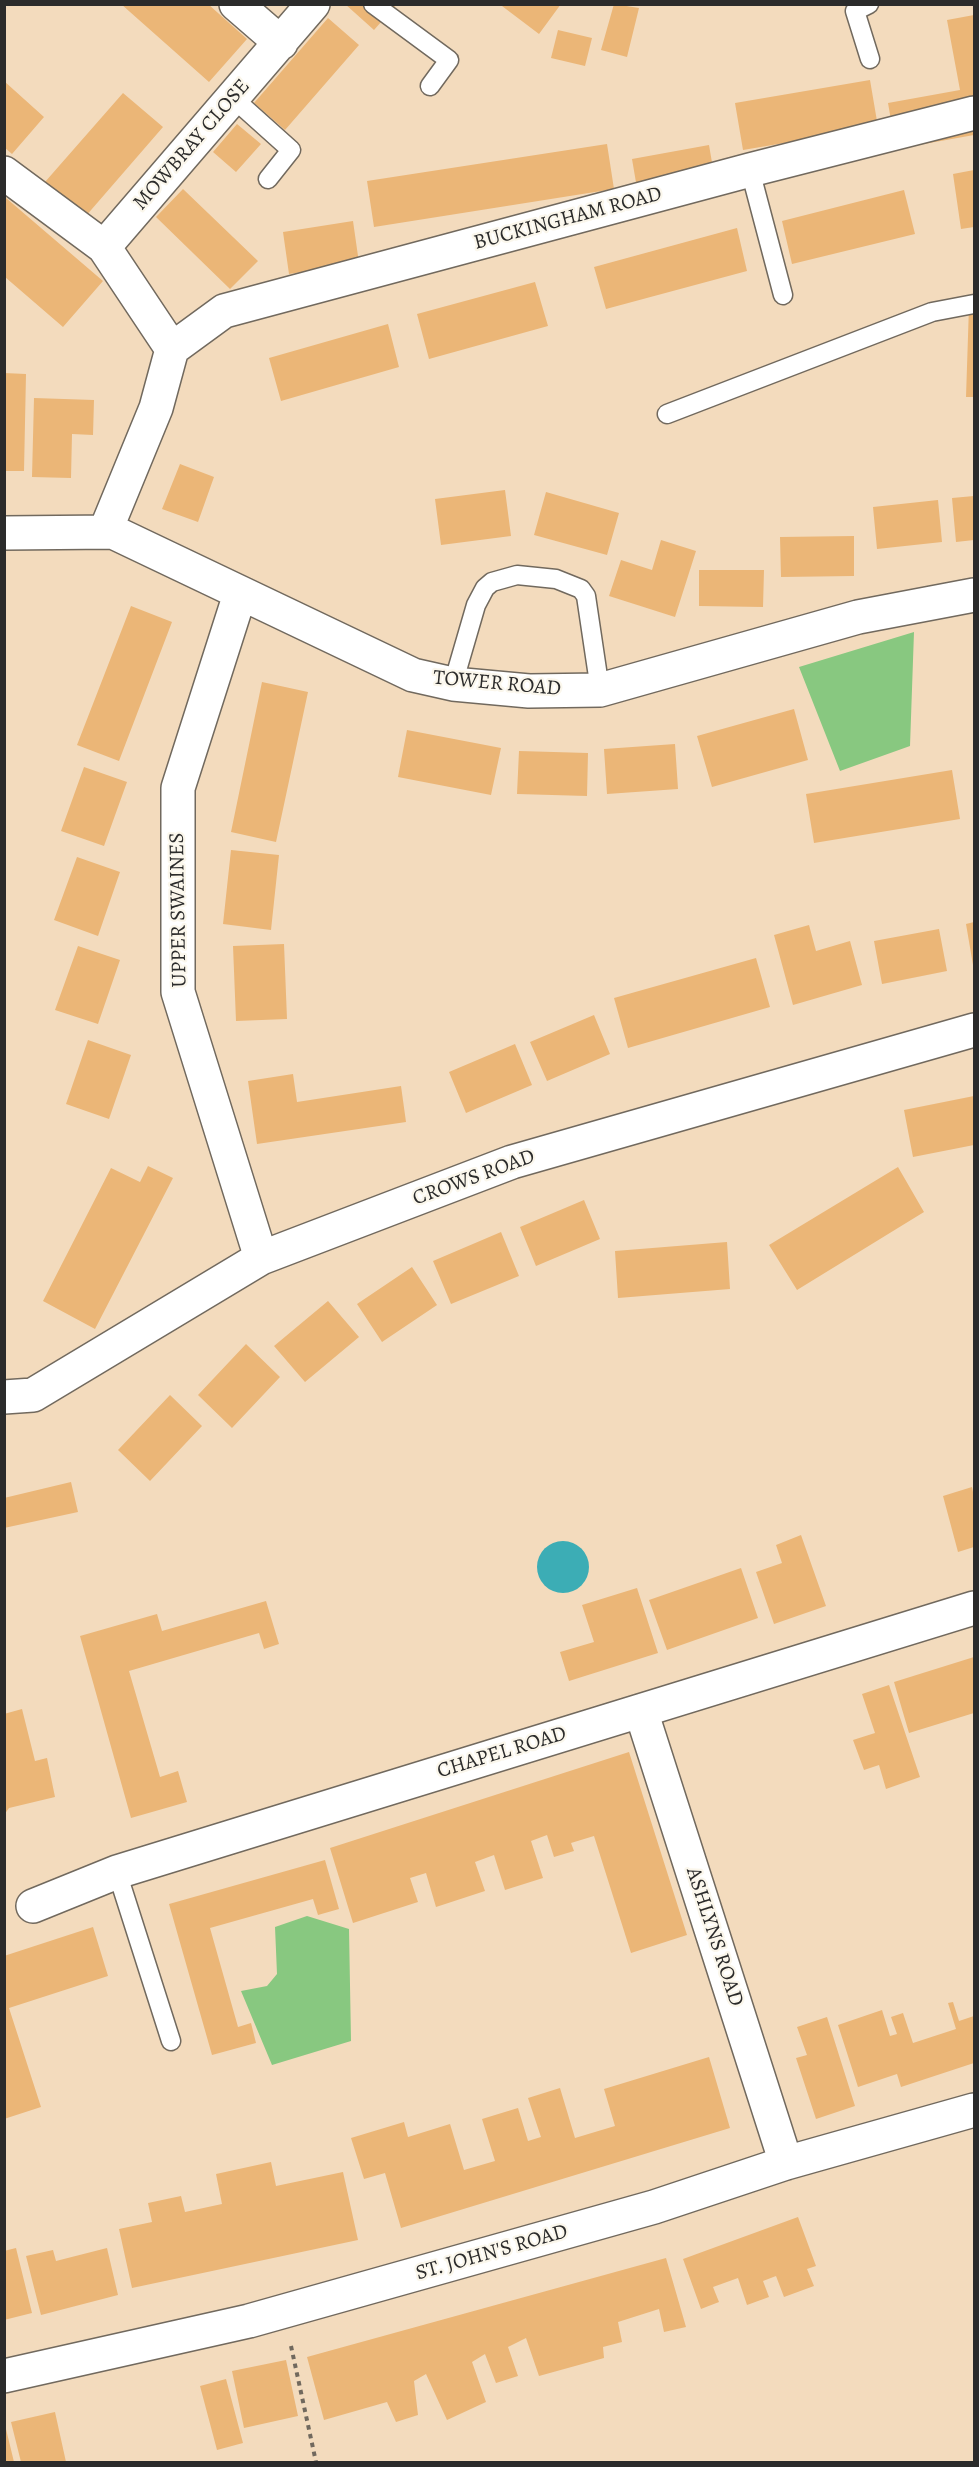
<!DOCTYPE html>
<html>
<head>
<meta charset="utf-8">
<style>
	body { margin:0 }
	#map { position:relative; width:979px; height:2467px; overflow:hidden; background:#f3dbbd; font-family:Alegreya,serif }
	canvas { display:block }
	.frame { position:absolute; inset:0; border:6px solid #2b2b2b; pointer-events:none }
</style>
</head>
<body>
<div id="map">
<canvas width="979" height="2467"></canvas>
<div class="frame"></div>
</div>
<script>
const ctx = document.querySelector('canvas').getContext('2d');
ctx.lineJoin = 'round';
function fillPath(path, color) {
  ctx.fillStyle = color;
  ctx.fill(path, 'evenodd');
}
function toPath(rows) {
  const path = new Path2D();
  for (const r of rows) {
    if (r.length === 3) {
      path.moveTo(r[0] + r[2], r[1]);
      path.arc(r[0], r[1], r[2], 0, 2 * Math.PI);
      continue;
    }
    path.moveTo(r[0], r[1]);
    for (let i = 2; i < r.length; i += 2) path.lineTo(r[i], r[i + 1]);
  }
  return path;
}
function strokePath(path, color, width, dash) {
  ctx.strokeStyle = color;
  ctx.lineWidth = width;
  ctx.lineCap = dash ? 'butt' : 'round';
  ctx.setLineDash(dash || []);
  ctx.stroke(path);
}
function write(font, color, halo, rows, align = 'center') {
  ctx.font = font + ' Alegreya,serif';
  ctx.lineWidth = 4.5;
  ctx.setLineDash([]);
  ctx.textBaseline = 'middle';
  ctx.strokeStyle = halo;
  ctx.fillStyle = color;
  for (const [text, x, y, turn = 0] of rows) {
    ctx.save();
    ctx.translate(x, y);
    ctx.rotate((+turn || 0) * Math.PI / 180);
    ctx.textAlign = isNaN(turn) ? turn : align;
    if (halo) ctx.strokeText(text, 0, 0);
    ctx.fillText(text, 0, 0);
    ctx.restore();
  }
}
fillPath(toPath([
	[914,632,910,746,840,771,799,667],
	[307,1916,349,1929,351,2041,272,2065,241,1991,267,1986,277,1974,275,1927]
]), '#88c880');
fillPath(toPath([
	[563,1567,26]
]), '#3cadb5');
fillPath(toPath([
	[121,4,208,4,247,39,209,82],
	[345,4,397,4,374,30],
	[503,4,561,4,539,34,502,6],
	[614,4,639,8,627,57,601,50],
	[974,15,974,135,896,149,888,103,960,90,947,20],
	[328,18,359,45,285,130,254,103],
	[558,30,592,38,585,66,551,58],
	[870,80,878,127,743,150,735,103],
	[4,81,44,117,12,154,4,147],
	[123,93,163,127,85,217,45,182],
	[237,124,261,144,236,172,213,152],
	[607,144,614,189,374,227,367,181],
	[709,145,716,186,639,200,632,159],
	[974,170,974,227,961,229,953,174],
	[183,189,258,261,230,289,156,217],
	[904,190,915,234,792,264,782,221],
	[6,198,103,281,63,327,5,277],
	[353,221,359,263,289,274,283,232],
	[737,228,747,271,606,309,594,267],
	[535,282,548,326,429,359,417,314],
	[969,306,974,306,974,397,966,397],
	[388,324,399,367,281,401,269,358],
	[4,373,26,374,24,471,4,471],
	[34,398,94,400,93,435,72,434,71,478,32,477],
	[180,464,214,477,198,522,162,509],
	[505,490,511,536,441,545,435,499],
	[546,492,619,513,607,555,534,535],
	[974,496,974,540,956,542,952,498],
	[938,500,942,542,877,549,873,507],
	[854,536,854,576,781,577,780,537],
	[661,540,696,551,675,617,609,596,621,560,652,570],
	[699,570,764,570,763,607,699,606],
	[131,606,172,622,119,761,77,745],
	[262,682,308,692,276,842,231,832],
	[794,709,808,760,712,787,697,736],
	[407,730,501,748,491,795,398,777],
	[675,744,678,789,607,794,604,749],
	[519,751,588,753,587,796,517,794],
	[84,767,127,782,104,846,61,831],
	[952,770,960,819,814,843,806,794],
	[231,850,279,855,271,930,223,924],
	[77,857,120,872,98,936,54,920],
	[974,922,974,964,973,965,966,924],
	[809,925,816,951,850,941,862,985,793,1005,774,935],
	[939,929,947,971,882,984,874,941],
	[284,944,287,1019,236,1021,233,946],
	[78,946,120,960,98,1024,55,1010],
	[756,958,770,1007,628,1048,614,998],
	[594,1015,610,1054,547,1081,530,1042],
	[88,1040,131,1055,109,1119,66,1104],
	[515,1044,532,1085,466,1113,449,1072],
	[293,1074,297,1102,401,1086,406,1122,257,1144,248,1081],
	[974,1096,974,1145,913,1157,904,1110],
	[148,1166,173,1178,95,1329,43,1301,111,1168,140,1182],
	[898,1167,924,1212,797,1290,769,1245],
	[584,1200,600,1239,536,1266,520,1227],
	[501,1232,519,1276,451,1304,433,1261],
	[727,1242,730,1289,618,1298,615,1251],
	[412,1267,437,1305,382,1342,357,1304],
	[328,1301,359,1337,305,1382,274,1346],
	[246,1344,280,1377,232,1428,198,1395],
	[170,1395,202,1426,150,1481,118,1450],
	[71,1482,78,1512,4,1528,4,1498],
	[972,1487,974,1497,974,1547,958,1552,943,1496],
	[801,1535,826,1606,774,1624,756,1572,782,1563,776,1545],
	[741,1568,758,1618,667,1650,649,1600],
	[637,1588,658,1653,569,1681,560,1652,594,1642,582,1605],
	[266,1601,279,1644,264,1649,259,1633,129,1671,160,1777,178,1771,187,1802,131,1818,80,1636,157,1614,162,1631],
	[974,1657,974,1713,909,1733,894,1682],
	[889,1685,920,1777,886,1789,879,1765,864,1770,853,1740,875,1733,862,1694],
	[22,1709,35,1761,47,1758,55,1797,9,1808,4,1815,4,1714],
	[629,1752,687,1935,631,1953,594,1836,571,1843,574,1851,554,1857,547,1835,531,1841,543,1878,505,1890,494,1855,475,1862,485,1891,436,1907,426,1873,410,1878,418,1902,353,1923,330,1848],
	[325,1860,339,1909,318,1915,313,1899,210,1928,238,2027,251,2023,256,2043,212,2055,169,1904],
	[93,1927,108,1976,9,2008,41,2107,4,2119,4,1956],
	[953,2002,959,2021,974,2016,974,2063,901,2087,897,2074,858,2087,838,2025,882,2010,890,2036,897,2034,891,2017,903,2013,913,2043,956,2029,948,2003],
	[827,2017,855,2106,816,2119,796,2058,807,2055,797,2027],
	[709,2057,730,2128,401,2228,385,2173,364,2179,351,2138,404,2122,408,2137,450,2124,464,2170,495,2161,482,2119,518,2108,528,2141,541,2137,528,2098,560,2088,575,2138,615,2126,604,2089],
	[271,2162,276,2186,343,2172,358,2240,132,2288,119,2229,152,2222,148,2203,181,2196,185,2212,222,2204,216,2174],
	[798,2217,816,2266,807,2269,814,2286,784,2297,776,2276,763,2281,769,2297,747,2305,738,2278,713,2287,719,2302,701,2309,683,2259],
	[16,2248,32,2313,4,2320,4,2251],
	[107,2248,118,2295,41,2315,26,2256,53,2250,56,2261],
	[666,2258,686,2327,664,2332,659,2309,618,2322,622,2342,603,2347,604,2358,539,2376,526,2338,508,2347,518,2376,496,2383,485,2354,472,2362,486,2402,447,2420,426,2374,414,2381,418,2415,396,2422,387,2402,324,2420,307,2357],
	[286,2360,298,2416,244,2428,232,2371],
	[226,2379,243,2443,217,2450,200,2386],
	[55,2412,66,2462,21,2462,11,2422],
	[4,2425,5,2425,14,2462,4,2462]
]), '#ebb677');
const service = toPath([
	[373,4,449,60,430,86],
	[869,4,855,11,870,59],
	[233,98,291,150,268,179],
	[750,170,783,295],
	[667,414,932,312,974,304],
	[453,684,476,605,485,588,492,582,517,575,556,579,581,589,586,596,600,690],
	[117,1872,171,2041]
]);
const minor = toPath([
	[236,4,281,43],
	[4,173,104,247,172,349],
	[104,247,313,4],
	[105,532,156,408,172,349,224,311,750,170,974,113],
	[4,533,113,532,413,675,453,684,529,691,600,690,858,617,974,595],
	[240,594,178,788,178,992,261,1258],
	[4,1397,33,1395,261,1258,512,1162,974,1030],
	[641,1711,786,2163],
	[33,1906,117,1872,974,1608],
	[4,2376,249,2321,654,2207,786,2163,974,2110]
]);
strokePath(service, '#71695e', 21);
strokePath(minor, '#71695e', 36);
strokePath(toPath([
	[291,2346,316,2462]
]), '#71695e', 4, [4.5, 4.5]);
strokePath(service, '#fff', 18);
strokePath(minor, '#fff', 33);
write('21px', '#2b2b2b', '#fbf7ec', [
	["MOWBRAY CLOSE",192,145,-49],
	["BUCKINGHAM ROAD",568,219,-15],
	["TOWER ROAD",497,684,5],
	["UPPER SWAINES",179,910,-91],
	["CROWS ROAD",474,1178,-20],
	["CHAPEL ROAD",502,1753,-17],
	["ASHLYNS ROAD",714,1937,72],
	["ST. JOHN'S ROAD",492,2253,-16]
]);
</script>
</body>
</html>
